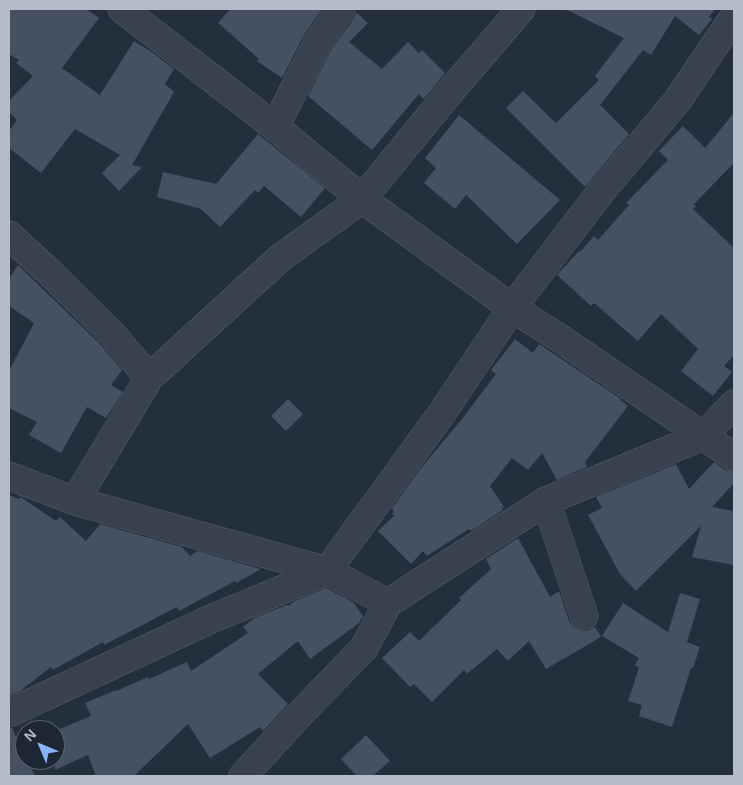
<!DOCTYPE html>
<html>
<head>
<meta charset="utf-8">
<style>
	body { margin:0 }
	#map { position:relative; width:743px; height:785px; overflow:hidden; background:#242f3e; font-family:Arial,sans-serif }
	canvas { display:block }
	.frame { position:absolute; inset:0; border:10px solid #b4bcc9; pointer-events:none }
	.north { position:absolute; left:15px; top:720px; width:50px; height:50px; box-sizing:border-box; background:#1d2633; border:1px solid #59626f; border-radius:50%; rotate:315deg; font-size:14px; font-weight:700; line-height:20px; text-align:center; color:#b4bcc9 }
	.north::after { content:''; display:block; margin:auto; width:18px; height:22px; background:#8ab4f8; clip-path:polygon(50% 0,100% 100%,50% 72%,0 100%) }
</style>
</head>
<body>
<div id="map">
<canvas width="743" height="785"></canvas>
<div class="frame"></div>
<div class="north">N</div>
</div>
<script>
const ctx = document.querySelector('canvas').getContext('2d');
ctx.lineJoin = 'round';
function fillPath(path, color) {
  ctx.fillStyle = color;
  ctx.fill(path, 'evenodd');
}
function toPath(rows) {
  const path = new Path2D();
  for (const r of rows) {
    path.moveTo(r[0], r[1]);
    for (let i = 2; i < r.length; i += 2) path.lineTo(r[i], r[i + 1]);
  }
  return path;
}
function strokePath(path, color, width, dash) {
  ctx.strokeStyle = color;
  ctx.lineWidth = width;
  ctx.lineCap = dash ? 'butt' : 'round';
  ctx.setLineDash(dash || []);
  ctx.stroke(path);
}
fillPath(toPath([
	[9,9,86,9,99,18,62,68,100,95,134,41,153,53,174,69,165,84,174,92,132,165,142,167,119,191,102,173,120,155,75,129,41,173,9,148,9,131,17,120,9,112,9,101,33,76,16,63,19,60,9,54],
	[230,9,322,9,304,35,282,78,257,61,259,59,218,23],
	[565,9,715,9,709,17,712,19,699,35,675,16,651,55,643,50,600,105,629,134,585,187,506,108,523,91,556,123,599,80,595,76,624,38],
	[356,12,368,23,349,42,382,69,408,42,419,53,422,50,445,73,424,99,419,94,372,150,308,96,331,50,354,18],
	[734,113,734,163,694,204,696,206,693,209,734,248,734,355,724,366,732,372,713,396,681,371,698,349,661,314,638,341,594,303,591,306,557,275,579,251,580,252,594,236,598,240,629,205,626,203,668,160,659,151,683,126,705,148],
	[459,115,560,200,517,244,466,195,455,209,424,183,436,168,425,158],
	[258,134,325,188,301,217,264,186,258,193,255,190,220,227,201,209,157,197,163,172,216,184],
	[18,265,102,346,122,370,111,385,123,392,106,418,87,407,61,453,29,435,37,422,9,408,9,371,34,323,9,306,9,279],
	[515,339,533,353,539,344,621,399,620,400,628,406,585,462,587,467,557,480,542,453,528,470,512,458,490,486,504,507,502,508,503,510,471,531,469,529,427,556,423,551,411,564,378,531,394,516,392,514,394,512,392,508,422,467,462,419,496,374,491,370],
	[288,399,303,414,286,431,271,416],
	[714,462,725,470,734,472,734,483,712,507,734,511,734,565,692,557,701,526,636,591,620,574,588,515,602,508,596,497,676,464,689,489],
	[9,495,19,499,20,497,22,498,56,521,60,517,86,541,100,524,182,547,190,556,198,551,261,569,236,583,235,581,179,611,177,607,104,645,103,642,53,670,51,667,20,691,9,696],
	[518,538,550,597,559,591,569,621,573,627,581,631,588,631,595,627,601,637,546,669,529,641,508,661,497,649,467,674,464,670,432,702,414,684,410,687,382,658,410,632,419,641,461,600,459,598,491,569,486,559],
	[326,588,353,602,363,616,359,623,310,659,298,641,258,674,288,704,263,731,260,727,210,758,188,724,135,775,131,776,96,776,88,755,55,770,55,731,91,716,85,703,116,690,116,691,148,677,149,679,187,662,191,671,248,633,243,627,256,617,287,605,288,606,295,601],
	[680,593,700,599,687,642,700,647,693,668,691,668,672,727,639,716,642,705,628,701,639,668,635,665,639,658,602,636,623,603,668,632],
	[9,728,12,728,25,756,25,760,27,760,35,776,9,776],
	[366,735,390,761,373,776,357,776,341,759]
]), '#455162');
const minor = toPath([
	[122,9,275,127,362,199,512,308,558,337,734,457],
	[275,127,318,42,341,9],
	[9,235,49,272,113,335,149,378,75,501],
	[149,378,280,258,362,199,449,93,521,9],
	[9,476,75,501,327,571,388,603,546,501,703,436,734,404],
	[546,501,584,616],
	[9,713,211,619,327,571,442,413,512,308,600,193,677,101,734,17],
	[243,776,298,716,364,648,388,603]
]);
strokePath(minor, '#565f6c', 29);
strokePath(minor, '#38414e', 28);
</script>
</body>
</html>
